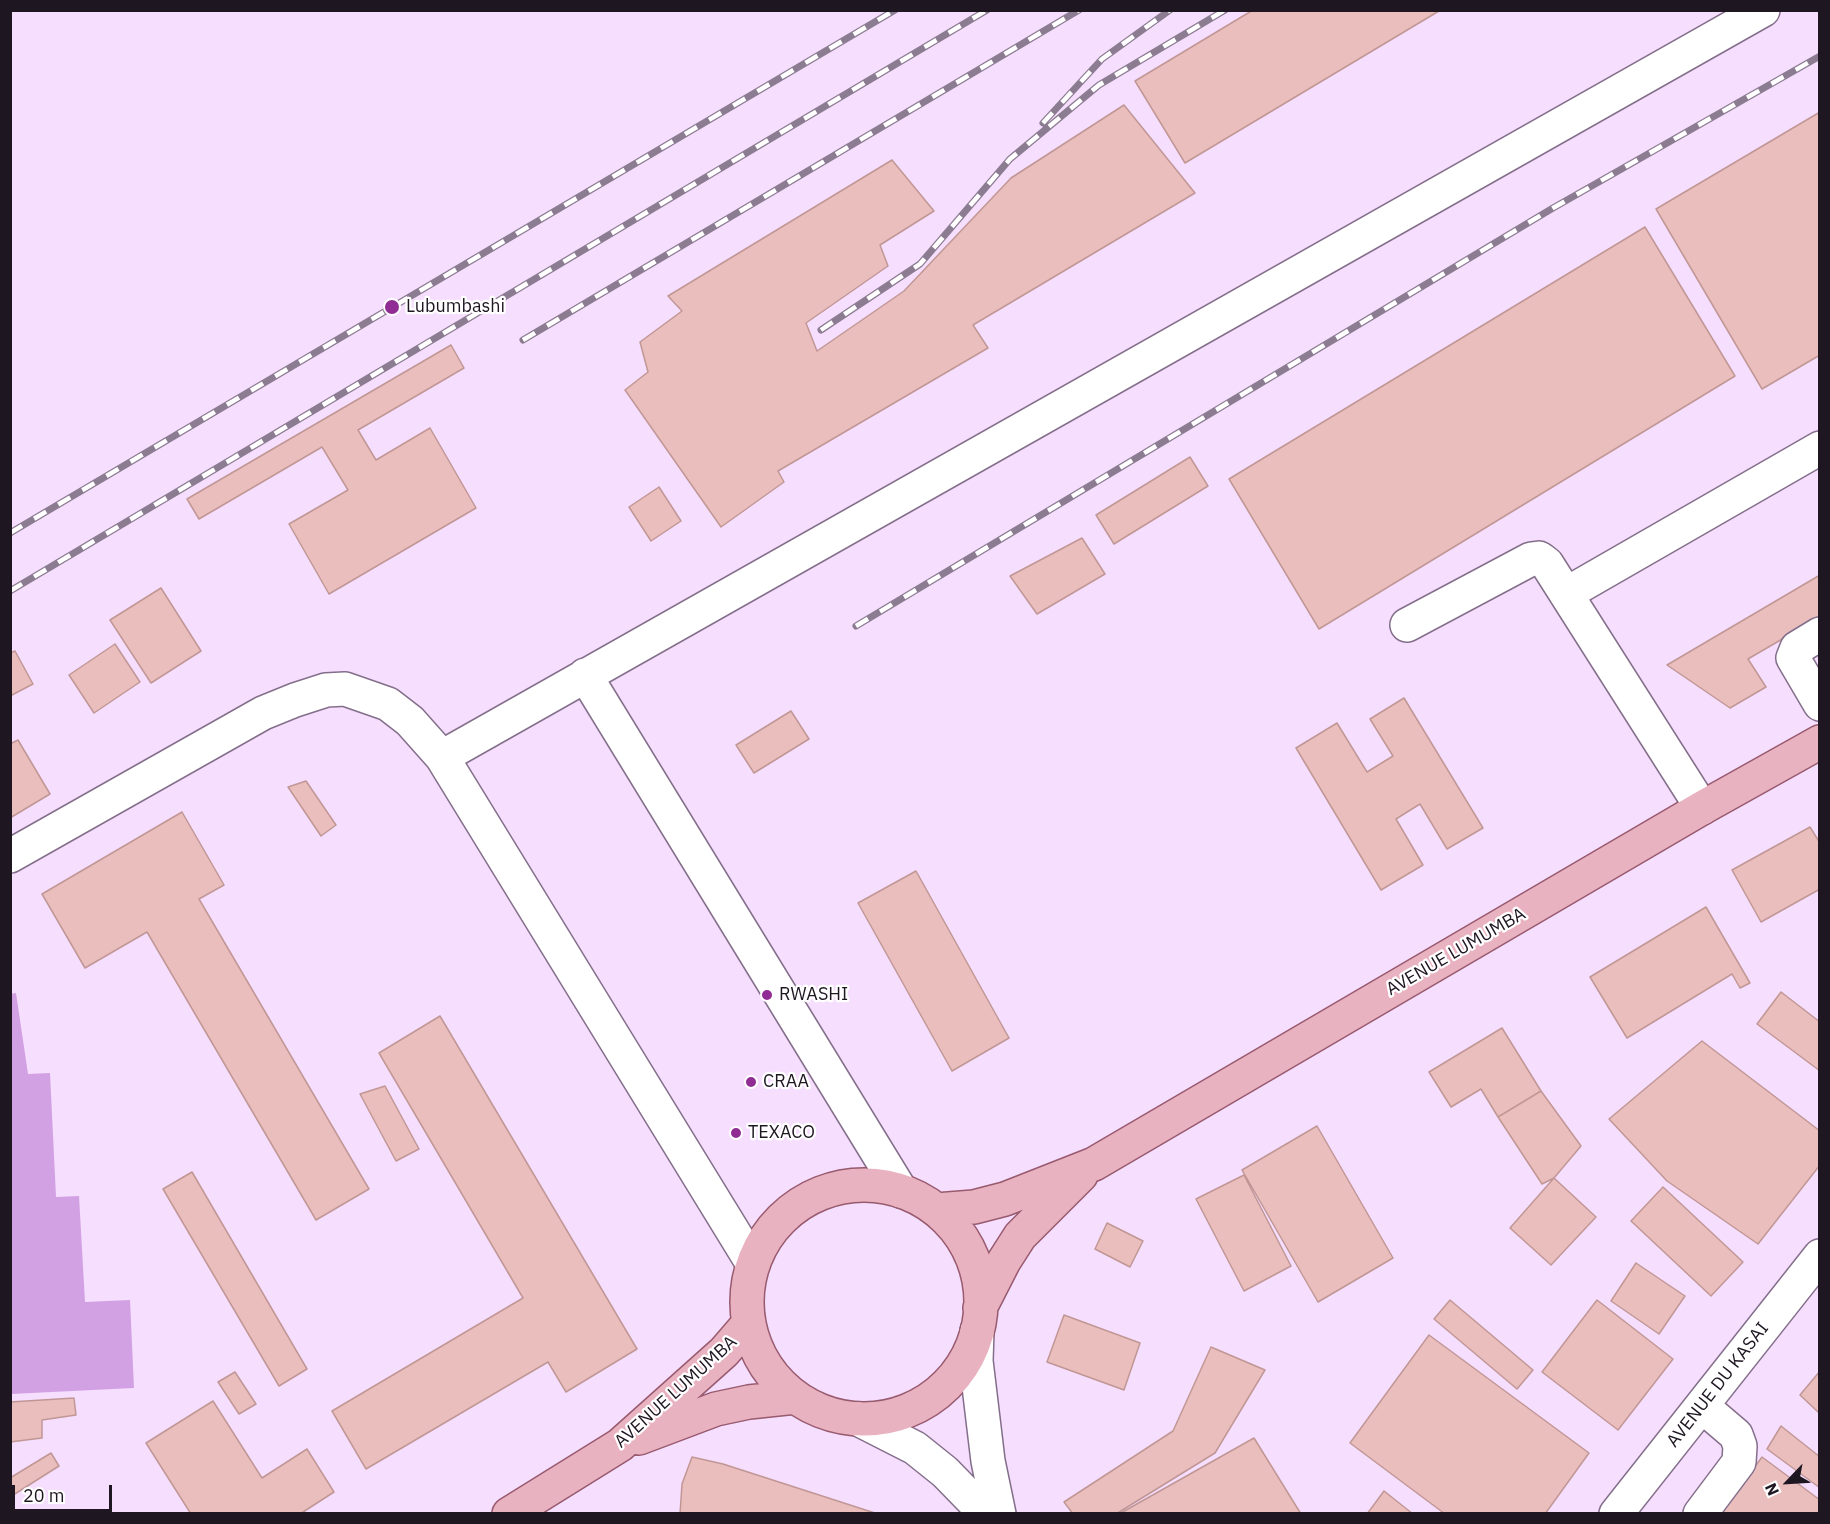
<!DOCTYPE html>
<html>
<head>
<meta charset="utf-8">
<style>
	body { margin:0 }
	#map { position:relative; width:1830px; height:1524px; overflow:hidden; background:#f6defe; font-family:"IBM Plex Sans",sans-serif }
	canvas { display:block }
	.frame { position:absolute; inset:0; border:12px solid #1e1621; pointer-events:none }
	.north { position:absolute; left:1758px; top:1452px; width:60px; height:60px; -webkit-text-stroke:4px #fff; paint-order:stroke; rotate:245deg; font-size:16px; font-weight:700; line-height:24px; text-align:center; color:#1e1621 }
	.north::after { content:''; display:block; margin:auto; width:21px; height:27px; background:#1e1621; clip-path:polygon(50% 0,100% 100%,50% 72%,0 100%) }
	.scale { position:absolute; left:12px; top:1485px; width:100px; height:27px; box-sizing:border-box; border:3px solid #1e1621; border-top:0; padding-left:8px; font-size:18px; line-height:21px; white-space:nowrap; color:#1e1621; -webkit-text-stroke:4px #fff; paint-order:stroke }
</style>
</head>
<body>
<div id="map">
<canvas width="1830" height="1524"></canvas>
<div class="frame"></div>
<div class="north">N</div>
<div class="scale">20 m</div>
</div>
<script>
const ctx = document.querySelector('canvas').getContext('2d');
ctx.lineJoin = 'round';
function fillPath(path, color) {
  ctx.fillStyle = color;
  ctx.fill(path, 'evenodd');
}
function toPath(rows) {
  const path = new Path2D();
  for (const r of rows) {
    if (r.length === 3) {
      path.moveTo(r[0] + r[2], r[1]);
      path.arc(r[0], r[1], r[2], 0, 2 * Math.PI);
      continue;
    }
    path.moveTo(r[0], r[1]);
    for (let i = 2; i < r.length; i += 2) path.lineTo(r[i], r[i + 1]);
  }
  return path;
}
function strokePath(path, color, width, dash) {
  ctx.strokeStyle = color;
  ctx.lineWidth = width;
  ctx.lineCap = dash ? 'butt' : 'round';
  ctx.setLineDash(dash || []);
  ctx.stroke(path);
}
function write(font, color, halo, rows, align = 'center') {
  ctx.font = font + ' "IBM Plex Sans",sans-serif';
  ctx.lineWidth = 4.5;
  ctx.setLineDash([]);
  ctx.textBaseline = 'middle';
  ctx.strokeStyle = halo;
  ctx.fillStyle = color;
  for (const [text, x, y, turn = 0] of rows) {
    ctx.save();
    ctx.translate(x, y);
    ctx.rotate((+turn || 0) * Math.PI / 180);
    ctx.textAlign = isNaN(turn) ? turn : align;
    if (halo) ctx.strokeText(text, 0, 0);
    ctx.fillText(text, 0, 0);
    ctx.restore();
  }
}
fillPath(toPath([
	[16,993,28,1074,50,1073,56,1197,79,1196,85,1302,130,1300,134,1388,11,1394,10,994]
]), '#d2a1e3');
const building = toPath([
	[1253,10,1439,10,1439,11,1185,163,1135,81,1253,10],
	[1124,105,1195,193,973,325,988,348,778,471,784,482,721,527,625,390,648,372,640,342,682,311,668,296,892,160,934,211,880,245,888,266,806,323,817,351,904,291,1011,178,1124,105],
	[1820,112,1820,355,1762,389,1656,209,1820,112],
	[1645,227,1735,376,1319,629,1229,479,1645,227],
	[451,345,464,368,358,430,376,460,430,428,476,508,329,594,289,524,348,490,322,447,199,519,187,499,451,345],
	[1190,457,1208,486,1114,544,1096,515,1190,457],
	[659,487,681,521,651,541,629,507,659,487],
	[1082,538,1105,574,1037,614,1010,576,1082,538],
	[1820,575,1820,617,1748,659,1766,687,1730,708,1667,665,1820,575],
	[161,588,201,651,151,683,110,620,161,588],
	[115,644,140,682,94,713,69,675,115,644],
	[15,651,33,684,10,696,10,653,15,651],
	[1404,698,1483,828,1447,849,1420,804,1396,819,1423,865,1381,890,1296,748,1337,723,1367,772,1393,756,1370,719,1404,698],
	[791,711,809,739,754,773,736,745,791,711],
	[18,740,50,794,10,818,10,744,18,740],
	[306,781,336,825,321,836,288,787,306,781],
	[182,812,224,885,199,899,369,1189,316,1220,147,932,85,968,42,894,182,812],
	[1810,827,1820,843,1820,889,1761,922,1732,870,1810,827],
	[916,871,1009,1038,952,1071,858,903,916,871],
	[1706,907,1750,983,1740,988,1732,974,1627,1038,1590,977,1706,907],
	[1781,992,1820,1022,1820,1071,1757,1024,1781,992],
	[440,1016,637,1349,566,1392,548,1362,366,1469,332,1411,523,1298,379,1053,440,1016],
	[1502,1028,1541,1091,1498,1117,1481,1089,1451,1107,1429,1072,1502,1028],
	[1702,1041,1820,1131,1820,1165,1758,1244,1667,1181,1609,1119,1702,1041],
	[385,1086,419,1149,396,1161,360,1094,385,1086],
	[1541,1091,1581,1146,1554,1178,1542,1184,1498,1117,1541,1091],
	[1317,1126,1393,1258,1318,1302,1242,1170,1317,1126],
	[192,1172,307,1369,279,1386,163,1189,192,1172],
	[1244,1175,1291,1266,1244,1291,1196,1199,1244,1175],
	[1554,1178,1596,1217,1551,1265,1510,1228,1554,1178],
	[1663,1187,1743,1262,1711,1296,1631,1221,1663,1187],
	[1107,1223,1143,1241,1130,1267,1095,1249,1107,1223],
	[1636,1263,1685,1296,1659,1334,1611,1301,1636,1263],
	[1450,1300,1533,1370,1517,1389,1434,1319,1450,1300],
	[1597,1300,1673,1359,1618,1430,1542,1372,1597,1300],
	[1064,1315,1140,1343,1124,1390,1047,1362,1064,1315],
	[1429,1335,1589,1453,1545,1514,1445,1514,1350,1443,1429,1335],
	[1211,1347,1265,1370,1215,1453,1116,1514,1073,1514,1064,1502,1173,1431,1211,1347],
	[1820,1371,1820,1411,1818,1412,1800,1395,1820,1371],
	[235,1372,256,1404,239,1414,218,1382,235,1372],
	[74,1398,76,1415,42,1420,42,1438,10,1442,10,1402,74,1398],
	[213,1401,262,1478,307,1449,334,1492,300,1514,191,1514,146,1443,213,1401],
	[1781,1426,1820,1457,1820,1488,1767,1449,1781,1426],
	[1254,1438,1301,1514,1119,1514,1254,1438],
	[51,1453,59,1466,10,1497,10,1478,51,1453],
	[692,1457,723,1464,878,1514,680,1514,682,1484,692,1457],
	[1762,1457,1820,1500,1820,1514,1720,1514,1762,1457],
	[1384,1491,1413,1514,1367,1514,1384,1491]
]);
fillPath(building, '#e9bebd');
strokePath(building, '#c19796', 1.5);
const minor = toPath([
	[1566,594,1820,448],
	[1407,625,1531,559,1539,558,1542,560,1547,564,1702,808],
	[1820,634,1797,648,1793,658,1820,704],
	[585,675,901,1191],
	[442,757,1763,10],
	[10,856,263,713,295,700,326,690,345,689,388,704,410,721,442,757,753,1264],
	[977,1331,976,1361,988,1461,999,1514],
	[858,1419,915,1448,945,1472,986,1514],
	[1616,1514,1820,1256],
	[1700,1514,1739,1462,1740,1446,1736,1435,1702,1406]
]);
const major = toPath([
	[864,1302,117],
	[936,1210,974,1207,1005,1199,1094,1164,1702,808,1820,742],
	[980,1308,1004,1261,1020,1236,1081,1175],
	[639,1438,716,1409,749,1402,796,1397],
	[509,1514,620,1445,724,1352,749,1323]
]);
strokePath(minor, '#846f8b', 36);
strokePath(major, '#985a6e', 36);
strokePath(minor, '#fff', 33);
strokePath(major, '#e9b2c1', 33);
const rail = toPath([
	[1043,123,1102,59,1170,10],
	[821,330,920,264,1010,159,1099,85,1225,10],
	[523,340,1079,10],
	[10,533,895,10],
	[10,591,987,10],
	[856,626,1553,208,1820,56]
]);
strokePath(rail, '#8c7c91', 7);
strokePath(rail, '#fff', 4.5, [14]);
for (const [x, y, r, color] of [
	[392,307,8,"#902c93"],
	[767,995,6,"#902c93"],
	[751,1082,6,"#902c93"],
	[736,1133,6,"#902c93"]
]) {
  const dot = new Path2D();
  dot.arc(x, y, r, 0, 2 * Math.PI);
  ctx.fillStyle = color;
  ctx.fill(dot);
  strokePath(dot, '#fff', 2);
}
write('18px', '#1e1621', '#fff', [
	["Lubumbashi",406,307],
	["RWASHI",779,995],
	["CRAA",763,1082],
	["TEXACO",748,1133]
], 'left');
write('18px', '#1e1621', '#fff', [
	["AVENUE LUMUMBA",1456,952,-30],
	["AVENUE DU KASAI",1718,1385,-52],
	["AVENUE LUMUMBA",676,1392,-42]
]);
</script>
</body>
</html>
